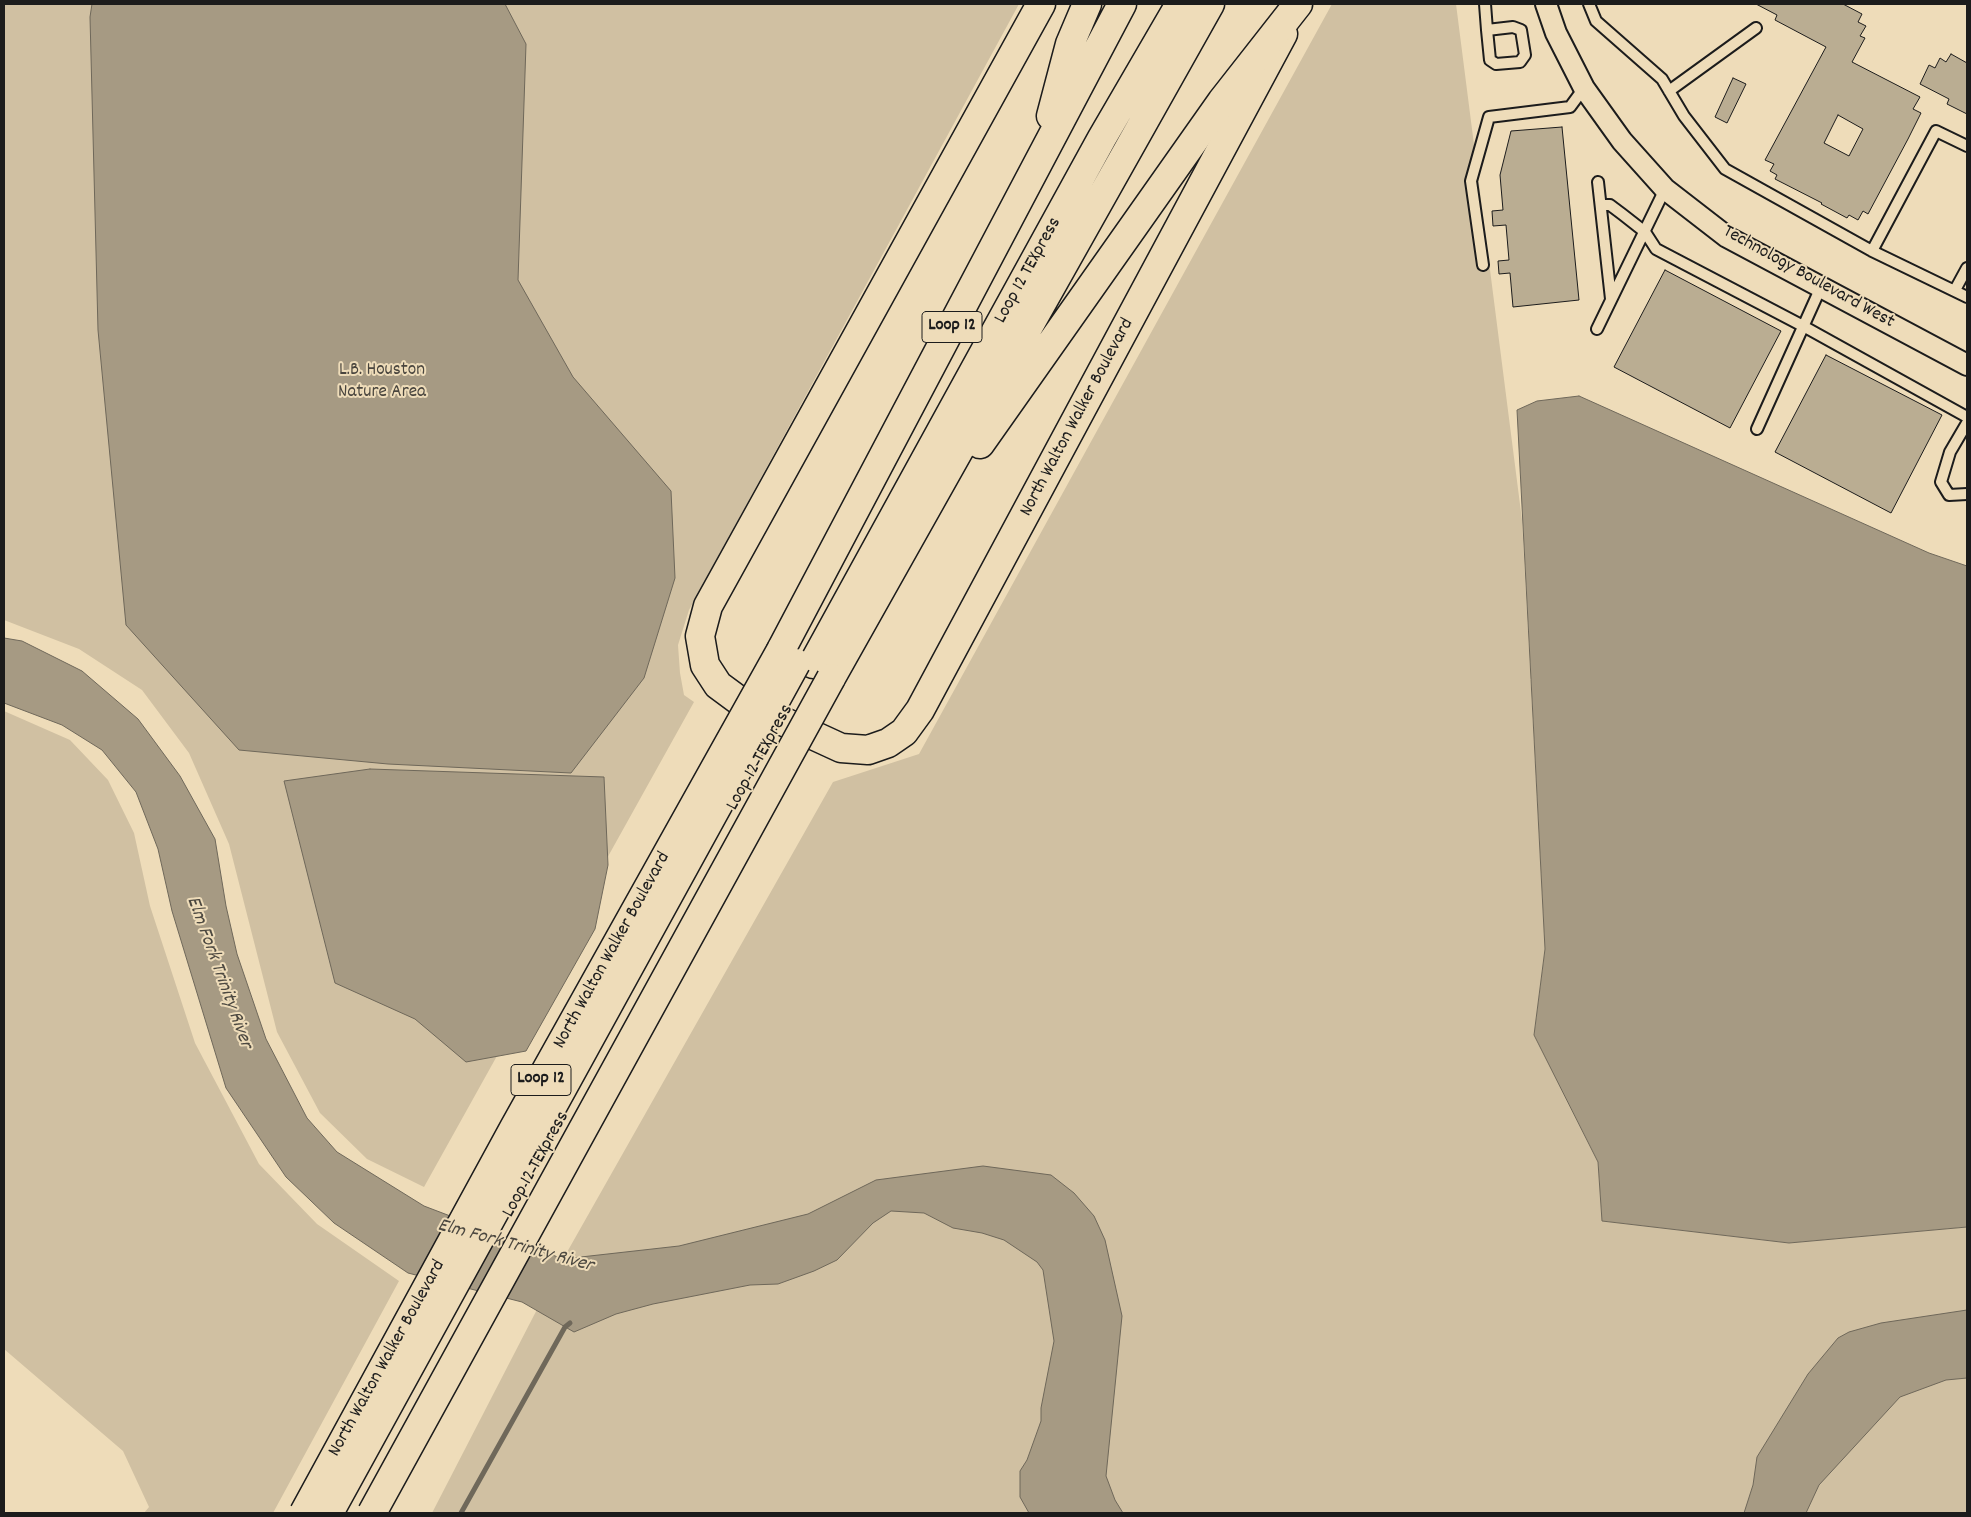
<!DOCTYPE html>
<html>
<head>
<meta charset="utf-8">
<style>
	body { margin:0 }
	#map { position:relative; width:1971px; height:1517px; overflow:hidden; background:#eedcb9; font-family:Dekko,sans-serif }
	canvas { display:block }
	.frame { position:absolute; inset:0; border:5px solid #1c1c1c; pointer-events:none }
</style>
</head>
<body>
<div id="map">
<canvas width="1971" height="1517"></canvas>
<div class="frame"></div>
</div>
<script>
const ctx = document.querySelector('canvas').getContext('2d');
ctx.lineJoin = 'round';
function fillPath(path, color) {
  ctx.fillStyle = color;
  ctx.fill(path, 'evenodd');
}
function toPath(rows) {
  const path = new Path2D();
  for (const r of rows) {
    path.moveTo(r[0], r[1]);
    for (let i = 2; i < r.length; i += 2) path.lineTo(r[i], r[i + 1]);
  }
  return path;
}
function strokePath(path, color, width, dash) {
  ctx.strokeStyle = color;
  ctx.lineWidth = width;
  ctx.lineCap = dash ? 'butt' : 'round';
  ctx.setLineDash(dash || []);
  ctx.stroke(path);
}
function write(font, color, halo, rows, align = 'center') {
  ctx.font = font + ' Dekko,sans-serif';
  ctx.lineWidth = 4;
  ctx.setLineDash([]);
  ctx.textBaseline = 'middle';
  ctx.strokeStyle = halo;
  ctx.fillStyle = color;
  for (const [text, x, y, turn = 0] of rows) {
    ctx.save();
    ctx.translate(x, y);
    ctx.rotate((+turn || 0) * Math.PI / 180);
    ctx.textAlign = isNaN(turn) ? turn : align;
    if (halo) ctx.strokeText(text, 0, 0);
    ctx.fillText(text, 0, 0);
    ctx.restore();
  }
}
fillPath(toPath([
	[4,4,1019,4,689,610,678,645,680,673,684,695,694,702,424,1187,367,1159,320,1113,277,1032,229,844,189,753,142,690,79,649,4,620],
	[1332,4,1456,4,1522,520,1545,949,1534,1035,1598,1162,1602,1221,1789,1243,1967,1227,1967,1513,432,1513,562,1261,833,782,919,754],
	[4,711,70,740,108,780,134,833,150,906,195,1043,259,1164,317,1224,399,1281,273,1513,144,1513,149,1507,123,1451,4,1349]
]), '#d0c0a2');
const water = toPath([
	[92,4,505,4,526,44,518,280,573,377,671,491,675,578,644,678,571,773,388,764,239,750,126,625,98,330,90,17,92,4],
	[1579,396,1929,553,1967,566,1967,1227,1789,1243,1602,1221,1598,1162,1534,1035,1545,949,1517,410,1537,401,1579,396],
	[4,638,22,641,82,671,138,719,180,776,215,839,226,906,237,954,266,1039,307,1118,337,1152,424,1206,563,1259,679,1246,808,1214,876,1180,983,1166,1051,1175,1074,1193,1094,1216,1105,1240,1122,1316,1106,1476,1115,1500,1123,1513,1029,1513,1020,1497,1020,1471,1027,1460,1041,1421,1041,1408,1054,1341,1043,1270,1037,1262,1004,1240,982,1233,953,1228,924,1213,891,1211,873,1223,837,1260,814,1271,778,1284,750,1285,653,1304,616,1314,574,1332,522,1302,408,1273,334,1223,286,1177,226,1088,172,911,158,849,136,792,102,750,62,725,4,703,4,638],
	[370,769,604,777,608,865,595,929,526,1051,466,1062,415,1019,335,983,284,781,370,769],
	[1967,1310,1967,1378,1946,1380,1900,1397,1819,1485,1806,1513,1744,1513,1753,1485,1757,1457,1808,1374,1838,1338,1849,1332,1881,1323,1967,1310]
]);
fillPath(water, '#a69a83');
strokePath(water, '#6f685a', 1);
strokePath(toPath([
	[461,1513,565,1327,570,1323]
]), '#6f685a', 5);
const building = toPath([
	[1756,4,1843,4,1862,14,1858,22,1866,26,1860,36,1865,38,1852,62,1920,97,1913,109,1921,113,1908,139,1868,214,1863,211,1858,220,1849,215,1847,218,1821,204,1822,203,1775,179,1777,175,1770,171,1774,164,1765,160,1826,47,1775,20,1777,15,1756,4],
	[1838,115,1863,129,1849,156,1824,143,1838,115],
	[1951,54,1967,63,1967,114,1947,104,1949,99,1920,84,1929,65,1935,68,1940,58,1946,62,1951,54],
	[1733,78,1746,84,1727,123,1715,117,1733,78],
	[1562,127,1579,300,1513,307,1510,273,1499,274,1498,261,1509,260,1506,225,1493,226,1492,211,1503,210,1500,175,1511,131,1562,127],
	[1665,270,1781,331,1730,428,1614,367,1665,270],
	[1826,355,1942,415,1891,513,1775,452,1826,355]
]);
fillPath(building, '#baad92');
strokePath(building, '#1c1c1c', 1);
const service = toPath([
	[1485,4,1487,30,1490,60,1496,64,1520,62,1525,55,1521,30,1513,27,1487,30],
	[1589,4,1596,21,1662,79,1684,116,1725,169,1872,251],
	[1669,91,1756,28],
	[1967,146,1936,131,1872,251,1967,297],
	[1598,182,1611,299],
	[1601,205,1610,205,1622,214,1645,232,1656,249,1803,326,1967,417],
	[1483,265,1471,181,1489,117,1570,107,1584,88],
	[1955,290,1967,268],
	[1597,329,1665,189],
	[1967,423,1950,452,1941,482,1949,495,1967,494],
	[1757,429,1821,287]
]);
const minor = toPath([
	[1546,4,1556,33,1584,88,1622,141,1665,189,1727,237,1967,365]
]);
const primary = toPath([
	[1041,4,708,606,700,636,705,665,718,685,741,702,841,748,868,750,888,743,904,732,920,710,1283,34]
]);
const motorway = toPath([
	[1051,116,1070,44,1087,4],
	[980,444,1222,101,1298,4],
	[781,650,1122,4],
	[813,664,1102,138,1180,4],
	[831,678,1210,4]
]);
strokePath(service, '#1c1c1c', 14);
strokePath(minor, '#1c1c1c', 24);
strokePath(primary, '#1c1c1c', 31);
strokePath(motorway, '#1c1c1c', 31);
strokePath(service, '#eedcb9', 10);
strokePath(minor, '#eedcb9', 20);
strokePath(primary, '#eedcb9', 28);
strokePath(motorway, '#eedcb9', 28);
const motorwayBridge = toPath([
	[304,1513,514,1128,781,650],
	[329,1513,796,663],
	[372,1513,831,678]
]);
strokePath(motorwayBridge, '#1c1c1c', 31, []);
strokePath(motorwayBridge, '#eedcb9', 28);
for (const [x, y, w] of [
	[952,327,60],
	[541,1080,60]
]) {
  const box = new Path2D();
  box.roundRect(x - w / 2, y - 15.5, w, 31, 4);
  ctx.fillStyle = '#eedcb9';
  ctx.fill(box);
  strokePath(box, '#1c1c1c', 1);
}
write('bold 18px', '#1c1c1c', null, [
	["Loop 12",952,327],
	["Loop 12",541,1080]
]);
write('19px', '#1c1c1c', '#eedcb9', [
	["Loop 12 TEXpress",1029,271,-61],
	["Technology Boulevard West",1808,278,29],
	["North Walton Walker Boulevard",1078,418,-62],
	["Loop 12 TEXpress",761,758,-61],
	["North Walton Walker Boulevard",613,951,-61],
	["Loop 12 TEXpress",537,1165,-61],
	["North Walton Walker Boulevard",388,1359,-61]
]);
write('19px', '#49453e', '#eedcb9', [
	["L.B. Houston",382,371],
	["Nature Area",382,393]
]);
write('italic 20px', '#4c4840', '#eedcb9', [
	["Elm Fork Trinity River",218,973,70],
	["Elm Fork Trinity River",515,1247,15]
]);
</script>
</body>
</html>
